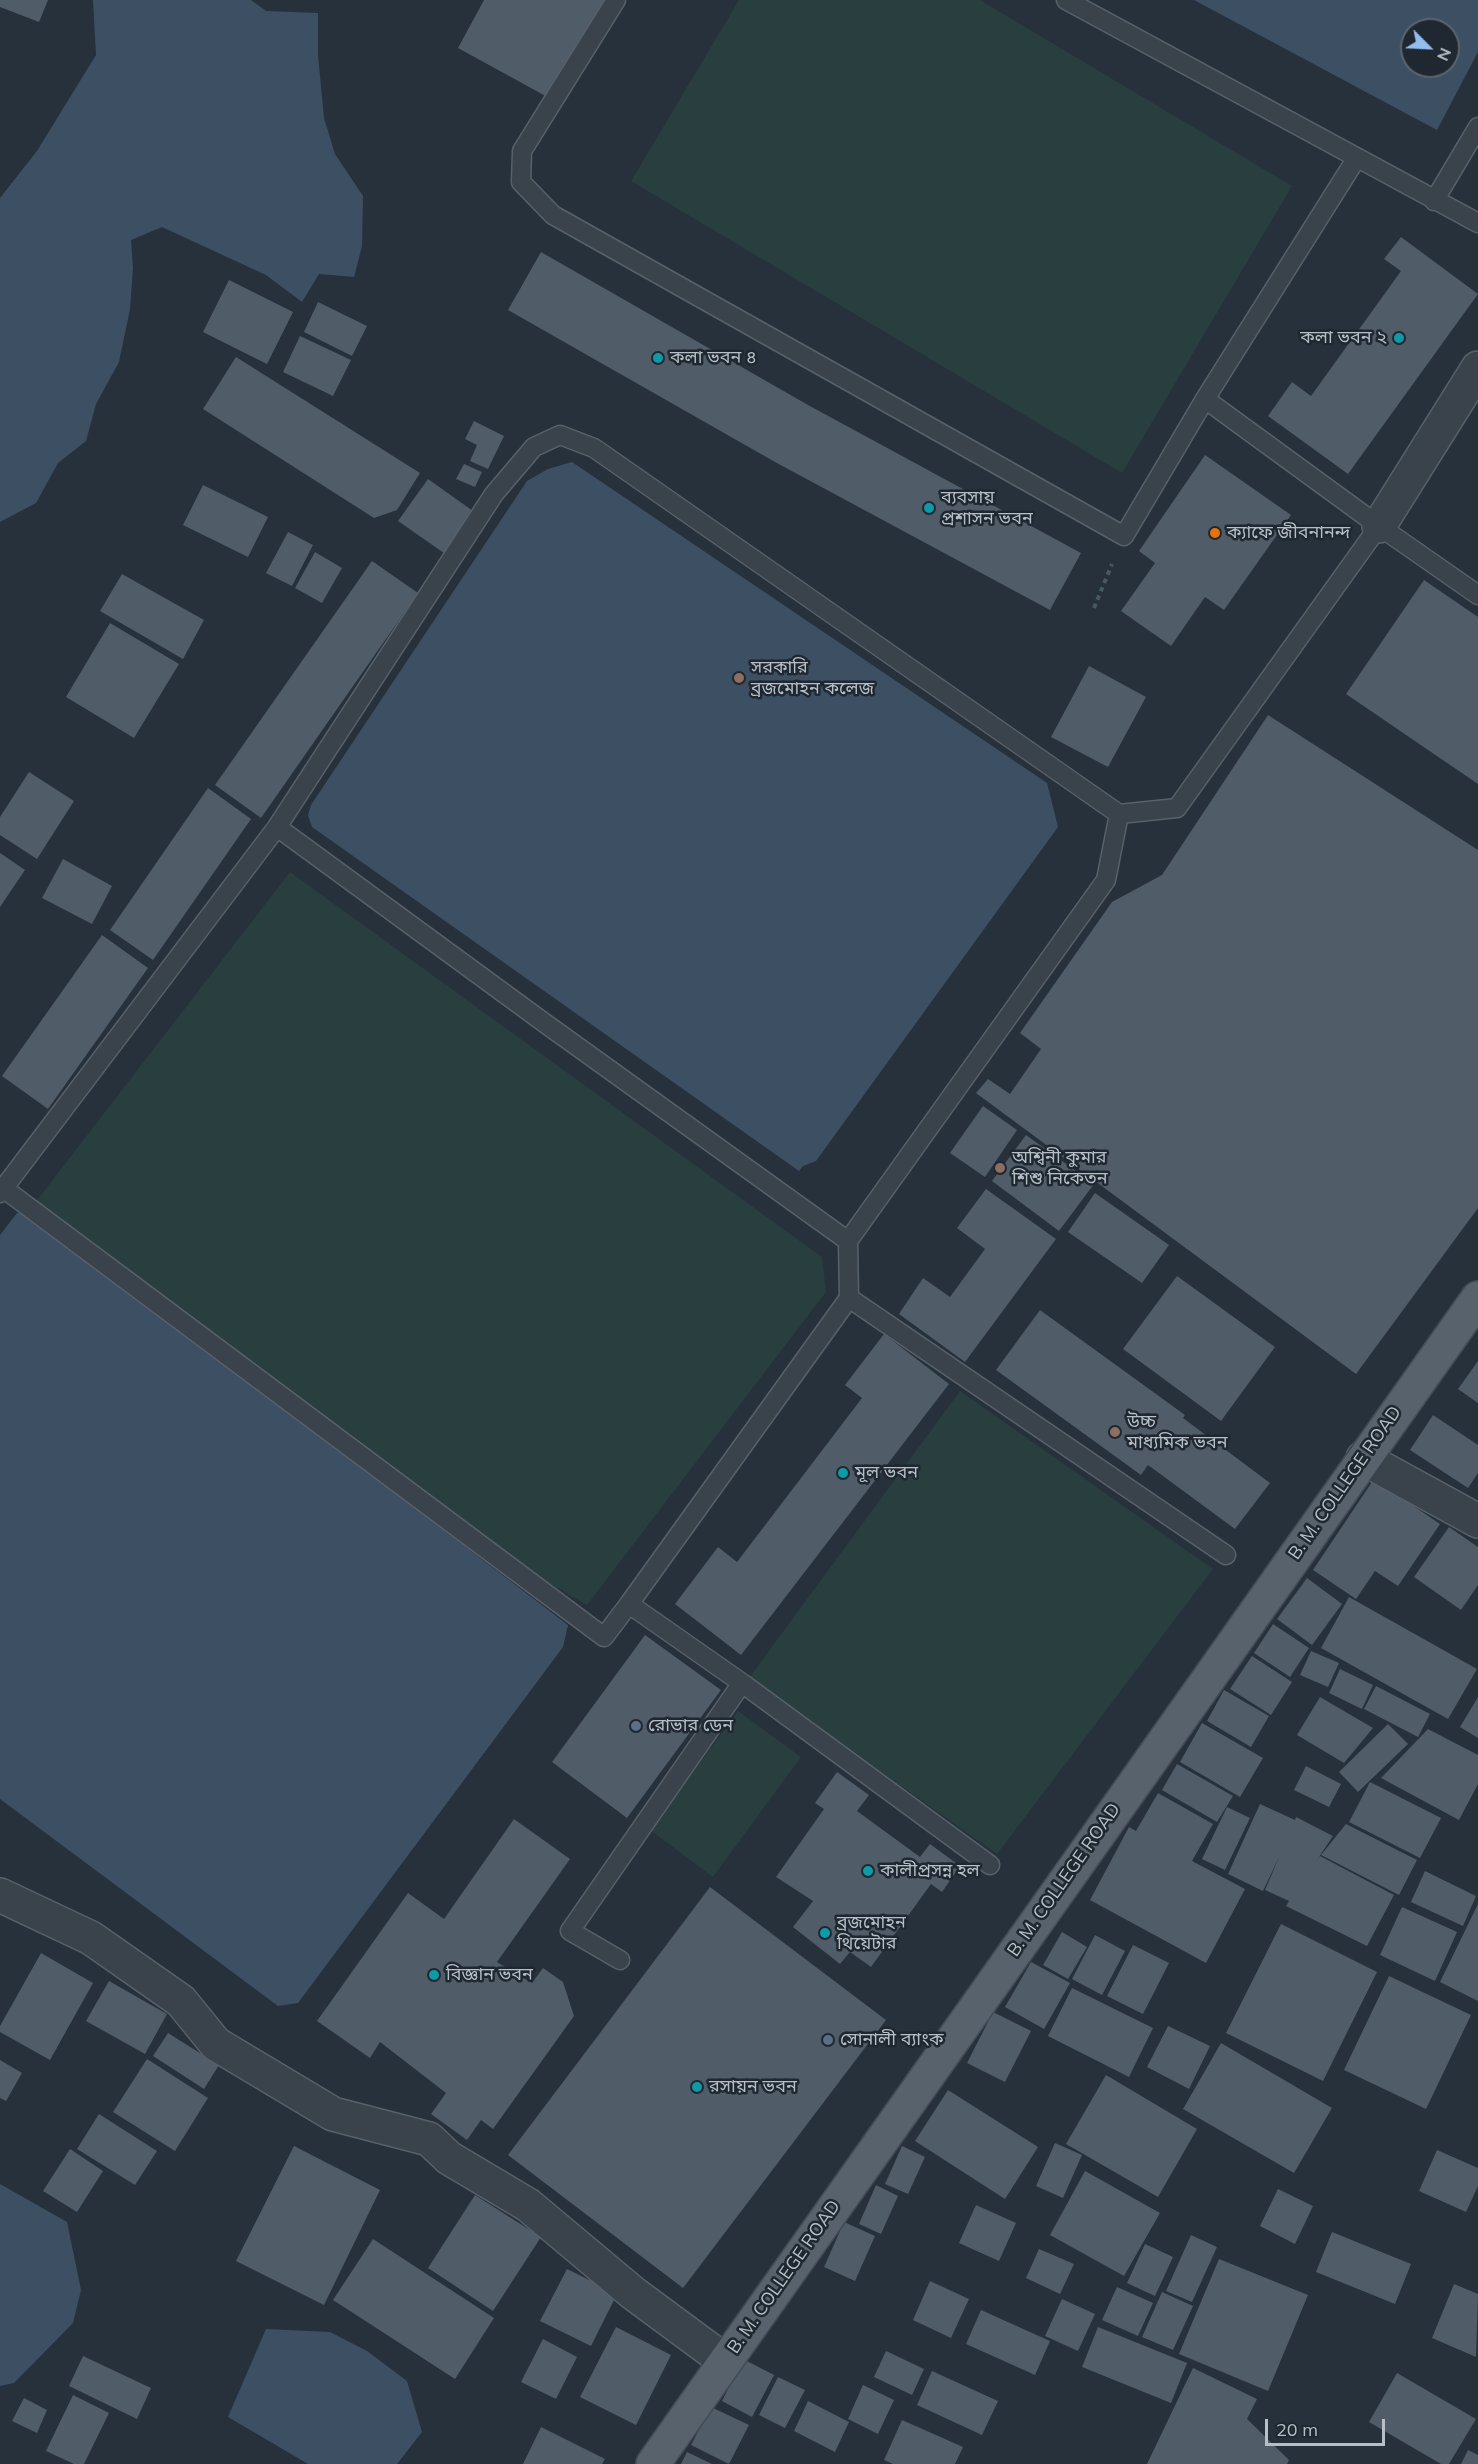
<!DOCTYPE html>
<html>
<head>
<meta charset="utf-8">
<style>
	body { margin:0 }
	#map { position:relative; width:1478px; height:2464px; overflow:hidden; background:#26313c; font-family:Mulish,sans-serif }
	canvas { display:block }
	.north { position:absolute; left:1400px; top:18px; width:60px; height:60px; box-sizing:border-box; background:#1f2831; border:2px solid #5b646d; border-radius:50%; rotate:114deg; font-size:16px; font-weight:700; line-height:24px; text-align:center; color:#b6bec7 }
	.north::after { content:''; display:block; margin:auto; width:21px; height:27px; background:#93bdef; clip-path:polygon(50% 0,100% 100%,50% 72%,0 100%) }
	.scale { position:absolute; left:1265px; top:2419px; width:120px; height:27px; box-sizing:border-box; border:3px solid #b6bec7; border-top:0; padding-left:8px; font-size:18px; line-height:21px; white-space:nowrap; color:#b6bec7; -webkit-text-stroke:4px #1f2831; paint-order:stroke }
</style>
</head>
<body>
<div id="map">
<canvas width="1478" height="2464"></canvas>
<div class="north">N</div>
<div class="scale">20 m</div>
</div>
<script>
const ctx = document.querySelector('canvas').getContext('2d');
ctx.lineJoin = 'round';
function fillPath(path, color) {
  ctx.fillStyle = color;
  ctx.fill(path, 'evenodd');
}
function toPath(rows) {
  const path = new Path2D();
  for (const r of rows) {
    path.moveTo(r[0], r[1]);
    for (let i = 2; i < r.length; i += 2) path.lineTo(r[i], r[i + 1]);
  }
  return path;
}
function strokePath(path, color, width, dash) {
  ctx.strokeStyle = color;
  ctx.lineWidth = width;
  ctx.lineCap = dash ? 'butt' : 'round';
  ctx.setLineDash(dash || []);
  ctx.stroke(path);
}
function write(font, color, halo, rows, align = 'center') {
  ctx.font = font + ' Mulish,"Noto Sans Bengali",sans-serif';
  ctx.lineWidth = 5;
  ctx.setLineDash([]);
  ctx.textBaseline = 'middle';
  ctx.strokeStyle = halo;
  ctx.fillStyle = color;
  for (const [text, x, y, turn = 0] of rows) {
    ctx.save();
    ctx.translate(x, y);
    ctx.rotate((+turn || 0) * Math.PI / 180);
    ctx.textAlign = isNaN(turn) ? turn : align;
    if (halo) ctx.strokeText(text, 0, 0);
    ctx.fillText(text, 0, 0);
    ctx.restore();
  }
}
fillPath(toPath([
	[739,0,980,0,1292,186,1122,473,631,181],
	[290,872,822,1257,826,1292,587,1605,501,1555,31,1208],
	[960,1391,1213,1569,997,1854,749,1678],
	[738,1711,801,1757,713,1877,650,1830]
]), '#293e3e');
fillPath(toPath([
	[93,0,251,0,266,11,318,13,318,55,324,118,335,154,363,196,362,246,354,277,319,274,302,302,266,275,162,227,131,240,133,268,130,309,119,362,96,404,86,441,58,463,36,503,0,522,0,198,37,151,96,55],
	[1194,0,1478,0,1478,52,1437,130],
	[1412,30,1448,30,1448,66,1412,66],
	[572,462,1047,783,1058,827,816,1161,803,1166,799,1171,312,827,308,815,311,805,527,481,548,469],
	[17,1213,28,1213,568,1625,563,1647,298,2003,278,2006,0,1799,0,1235],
	[0,2184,67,2222,81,2290,73,2323,14,2383,0,2386],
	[266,2329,330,2332,367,2351,407,2381,422,2432,397,2464,308,2464,228,2417]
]), '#3d5063');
fillPath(toPath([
	[0,0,48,0,39,22,0,7],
	[484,0,604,0,551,99,458,48],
	[1401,237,1478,294,1348,474,1268,416,1292,382,1311,396,1401,271,1384,259],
	[541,252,808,405,1081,553,1050,610,775,462,508,310],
	[229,280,293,312,267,364,203,332],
	[318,302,367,326,352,356,304,332],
	[300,336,351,360,333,396,283,372],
	[236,357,420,473,397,510,374,518,203,409],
	[474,421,504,436,488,469,470,461,477,445,465,439],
	[1205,455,1291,515,1224,610,1205,597,1171,646,1121,611,1155,563,1139,551],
	[464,464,482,472,475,487,456,479],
	[428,479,473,511,444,553,398,521],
	[203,485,268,517,248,557,183,525],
	[288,532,313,545,292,586,266,573],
	[315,552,342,568,322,603,295,588],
	[372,561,418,593,261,818,215,785],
	[122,574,204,620,183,659,100,611],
	[1424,580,1478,617,1478,784,1346,694],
	[110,623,179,664,134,738,66,697],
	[1089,666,1146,697,1108,767,1051,737],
	[1268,715,1478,850,1478,1208,1356,1374,976,1093,988,1079,1010,1094,1041,1049,1020,1033,1112,902,1162,875],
	[29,772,74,801,37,859,0,835,0,817],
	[208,788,251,819,153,960,110,930],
	[0,853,25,870,0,907],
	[63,859,112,886,92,924,42,898],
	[102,935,148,968,48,1109,2,1076],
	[983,1106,1017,1130,985,1177,950,1153],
	[1026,1135,1094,1184,1059,1231,992,1181],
	[986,1189,1056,1239,965,1362,899,1314,923,1278,950,1297,985,1249,957,1228],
	[1095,1193,1169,1245,1142,1283,1068,1232],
	[1177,1276,1275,1347,1221,1421,1123,1349],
	[1040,1310,1185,1415,1183,1418,1270,1483,1235,1529,1148,1465,1141,1475,996,1370],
	[884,1334,949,1384,741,1655,675,1604,718,1547,737,1562,862,1398,845,1385],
	[1478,1361,1478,1403,1458,1389],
	[1433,1415,1478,1445,1478,1473,1468,1488,1410,1450],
	[1374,1479,1440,1524,1398,1586,1375,1571,1356,1599,1313,1570],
	[1449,1527,1478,1547,1478,1585,1461,1610,1414,1577],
	[1307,1578,1342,1604,1312,1645,1277,1619],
	[1349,1597,1477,1669,1448,1719,1321,1648],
	[1273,1624,1309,1648,1290,1677,1254,1653],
	[645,1635,721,1690,627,1818,552,1762],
	[1311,1651,1339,1663,1328,1687,1300,1675],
	[1252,1656,1292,1682,1271,1715,1230,1689],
	[1340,1669,1373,1685,1362,1709,1329,1693],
	[1376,1686,1430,1714,1418,1737,1364,1709],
	[1224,1690,1269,1716,1251,1747,1207,1721],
	[1320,1697,1373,1728,1344,1763,1297,1735],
	[1478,1697,1478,1738,1460,1727],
	[1202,1723,1263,1758,1240,1797,1180,1762],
	[1388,1724,1408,1744,1358,1792,1339,1772],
	[1428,1729,1478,1755,1478,1784,1459,1820,1381,1778],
	[1177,1764,1233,1796,1217,1822,1162,1790],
	[1306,1766,1341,1784,1329,1807,1294,1790],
	[837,1772,869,1795,857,1811,920,1857,930,1844,960,1866,942,1892,931,1884,871,1967,850,1952,840,1964,793,1927,813,1901,776,1877,824,1809,815,1803],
	[1370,1782,1441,1818,1420,1858,1349,1822],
	[1158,1793,1213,1824,1192,1861,1245,1889,1206,1963,1090,1900,1129,1827,1136,1831],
	[1260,1804,1295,1820,1296,1817,1333,1836,1317,1860,1320,1856,1394,1895,1367,1946,1286,1906,1289,1901,1265,1890,1280,1855,1263,1891,1228,1874],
	[1227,1807,1250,1818,1225,1870,1202,1859],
	[514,1819,570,1859,497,1962,532,1983,543,1968,563,1982,574,2016,493,2129,481,2120,467,2140,431,2114,446,2093,380,2042,370,2058,317,2021,408,1893,444,1919],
	[1346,1824,1417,1860,1399,1895,1321,1855],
	[1425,1871,1476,1896,1463,1926,1411,1902],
	[710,1887,886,2020,683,2288,508,2155],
	[1478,1904,1478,2001,1440,1982],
	[1402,1907,1457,1932,1435,1981,1380,1955],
	[1281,1924,1377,1972,1323,2081,1226,2033],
	[1062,1932,1087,1947,1068,1979,1043,1965],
	[1095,1935,1125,1951,1102,1995,1072,1979],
	[1133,1945,1169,1963,1143,2014,1107,1996],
	[41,1953,93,1983,50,2060,0,2032,0,2026],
	[1031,1962,1070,1983,1044,2029,1005,2007],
	[1389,1976,1471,2015,1426,2109,1344,2070],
	[109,1981,167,2014,145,2054,86,2021],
	[1072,1988,1153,2028,1129,2077,1048,2036],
	[993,2012,1031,2031,1005,2082,967,2063],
	[1168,2026,1210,2046,1189,2089,1147,2067],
	[168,2033,219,2065,204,2089,153,2056],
	[1221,2043,1332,2108,1294,2173,1183,2109],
	[147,2059,208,2098,175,2151,113,2112],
	[0,2060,22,2073,6,2101,0,2098],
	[1106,2075,1197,2129,1158,2197,1066,2144],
	[948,2090,1038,2147,1005,2199,915,2141],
	[99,2114,157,2151,135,2185,77,2149],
	[1055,2143,1082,2155,1063,2198,1036,2186],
	[294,2146,380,2190,324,2305,236,2261],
	[902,2146,925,2157,908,2194,885,2184],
	[70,2149,103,2171,77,2212,43,2191],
	[1437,2150,1478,2168,1478,2186,1466,2212,1419,2191],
	[1085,2171,1160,2213,1124,2276,1050,2235],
	[876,2185,898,2196,881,2234,859,2224],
	[1278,2189,1313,2206,1295,2244,1260,2226],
	[475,2195,541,2237,493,2311,428,2268],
	[976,2205,1016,2223,999,2261,959,2243],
	[844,2222,875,2236,855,2281,824,2267],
	[1332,2232,1411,2264,1395,2304,1316,2272],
	[1191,2235,1217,2247,1192,2302,1166,2291],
	[373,2239,494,2318,455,2379,333,2300],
	[1145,2244,1173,2257,1155,2296,1127,2283],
	[1039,2249,1074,2264,1060,2294,1026,2278],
	[1219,2259,1308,2295,1268,2391,1179,2354],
	[567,2269,617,2294,591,2346,540,2321],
	[930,2281,969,2299,951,2338,913,2320],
	[1454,2284,1478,2294,1476,2357,1432,2338],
	[1117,2287,1153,2303,1138,2336,1102,2320],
	[1162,2292,1193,2306,1173,2350,1142,2337],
	[1062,2299,1095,2314,1078,2351,1045,2336],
	[981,2310,1050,2341,1035,2375,966,2344],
	[616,2327,671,2355,636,2425,580,2397],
	[1098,2327,1187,2363,1171,2403,1082,2367],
	[543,2339,577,2357,556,2399,521,2382],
	[886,2351,924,2369,912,2395,874,2377],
	[83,2356,151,2388,137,2419,69,2386],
	[743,2359,774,2375,752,2417,722,2401],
	[1193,2368,1257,2399,1247,2419,1289,2460,1287,2464,1147,2464],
	[932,2371,998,2401,982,2435,917,2405],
	[1397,2373,1476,2419,1449,2464,1441,2464,1369,2422],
	[778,2377,805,2390,785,2428,759,2415],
	[863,2385,894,2400,878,2434,848,2419],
	[73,2395,109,2413,84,2464,74,2464,46,2451],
	[24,2398,47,2410,37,2433,12,2421],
	[808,2401,849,2422,835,2452,794,2431],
	[711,2407,749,2425,729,2464,691,2445],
	[902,2420,963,2447,955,2464,893,2464,884,2460],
	[541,2427,605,2459,602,2464,523,2464],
	[1468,2450,1478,2455,1478,2464,1461,2464],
	[687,2452,712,2464,681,2464]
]), '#505c67');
const lane = toPath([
	[616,0,522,151,521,182,553,215,1124,536,1205,399,1356,159],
	[1066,0,1478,223],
	[1434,201,1478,127],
	[1205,399,1379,526],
	[277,827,546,1024,848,1241],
	[3,1188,604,1637,629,1604],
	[0,1193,277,827,494,494,534,447,560,435,594,448,1119,814],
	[849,1298,1226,1555],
	[990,1865,742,1683,629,1604,849,1298,848,1241,1106,880,1119,814,1177,808,1379,526,1478,595],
	[620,1960,570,1931,742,1683]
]);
const street = toPath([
	[1379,526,1478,368],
	[1363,1458,1478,1521],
	[0,1895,91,1938,181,2001,216,2044,333,2114,429,2139,449,2158,528,2205,633,2293,725,2361]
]);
const primary = toPath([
	[653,2464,1478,1298]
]);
strokePath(lane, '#58616a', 21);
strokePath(street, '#58616a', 36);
strokePath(primary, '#434c55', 36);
strokePath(toPath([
	[1094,608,1112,564]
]), '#485b5c', 4, [4.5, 4.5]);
strokePath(lane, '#3a434c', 18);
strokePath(street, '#3a434c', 33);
strokePath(primary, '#58626c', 33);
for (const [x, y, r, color] of [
	[1399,338,6,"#0f9aa8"],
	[658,358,6,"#0f9aa8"],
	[929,508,6,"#0f9aa8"],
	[1215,533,6,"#e8710a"],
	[739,678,6,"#8d6e63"],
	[1000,1168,6,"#8d6e63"],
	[1115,1432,6,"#8d6e63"],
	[843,1473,6,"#0f9aa8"],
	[636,1726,6,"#5c6f8a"],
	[868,1871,6,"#0f9aa8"],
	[825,1933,6,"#0f9aa8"],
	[434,1975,6,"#0f9aa8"],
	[828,2040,6,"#5c6f8a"],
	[697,2087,6,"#0f9aa8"]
]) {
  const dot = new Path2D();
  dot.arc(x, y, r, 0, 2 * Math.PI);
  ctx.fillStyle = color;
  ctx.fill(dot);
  strokePath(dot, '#1f2831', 2);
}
write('18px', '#b6bec7', '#1f2831', [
	["কলা ভবন ২",1387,338,"right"],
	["কলা ভবন ৪",670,358],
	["ব্যবসায়",941,498],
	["প্রশাসন ভবন",941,519],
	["ক্যাফে জীবনানন্দ",1227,533],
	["সরকারি",751,668],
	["ব্রজমোহন কলেজ",751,689],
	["অশ্বিনী কুমার",1012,1158],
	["শিশু নিকেতন",1012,1179],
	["উচ্চ",1127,1422],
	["মাধ্যমিক ভবন",1127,1443],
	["মূল ভবন",855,1473],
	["রোভার ডেন",648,1726],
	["কালীপ্রসন্ন হল",880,1871],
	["ব্রজমোহন",837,1923],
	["থিয়েটার",837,1944],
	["বিজ্ঞান ভবন",446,1975],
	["সোনালী ব্যাংক",840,2040],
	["রসায়ন ভবন",709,2087]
], 'left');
write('18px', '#b6bec7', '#1f2831', [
	["B. M. COLLEGE ROAD",1345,1483,-55],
	["B. M. COLLEGE ROAD",1064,1880,-55],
	["B. M. COLLEGE ROAD",784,2277,-55]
]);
</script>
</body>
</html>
